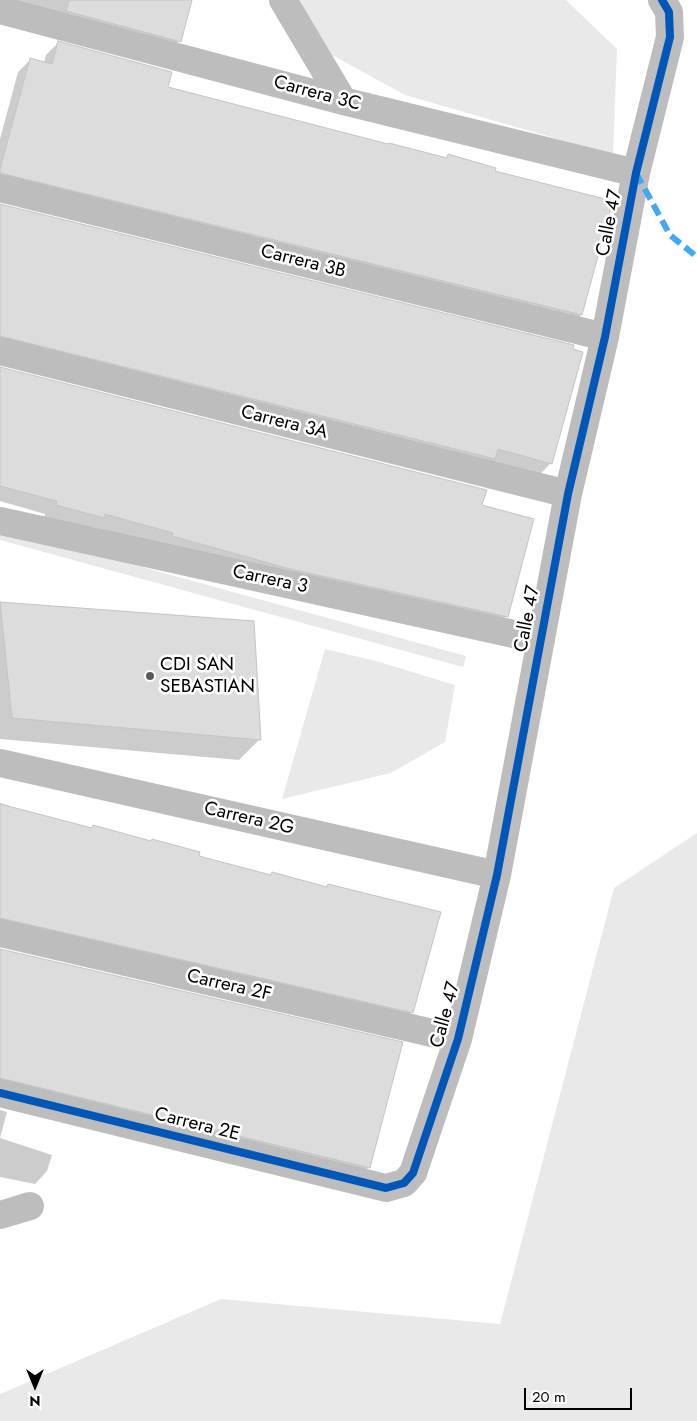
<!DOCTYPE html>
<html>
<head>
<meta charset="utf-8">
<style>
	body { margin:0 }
	#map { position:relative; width:697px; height:1421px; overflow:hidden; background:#fff; font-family:Jost,sans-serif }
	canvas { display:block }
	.north { position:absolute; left:10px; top:1361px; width:50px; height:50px; -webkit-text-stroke:4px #fff; paint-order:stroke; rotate:180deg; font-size:14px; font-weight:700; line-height:20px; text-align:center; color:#000 }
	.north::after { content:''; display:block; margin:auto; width:18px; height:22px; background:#000; clip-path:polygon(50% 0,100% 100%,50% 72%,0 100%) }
	.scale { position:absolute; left:524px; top:1388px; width:108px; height:22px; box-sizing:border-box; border:2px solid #000; border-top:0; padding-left:6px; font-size:15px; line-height:18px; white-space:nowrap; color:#000; -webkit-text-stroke:4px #fff; paint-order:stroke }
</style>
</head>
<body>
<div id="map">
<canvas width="697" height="1421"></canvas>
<div class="north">N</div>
<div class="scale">20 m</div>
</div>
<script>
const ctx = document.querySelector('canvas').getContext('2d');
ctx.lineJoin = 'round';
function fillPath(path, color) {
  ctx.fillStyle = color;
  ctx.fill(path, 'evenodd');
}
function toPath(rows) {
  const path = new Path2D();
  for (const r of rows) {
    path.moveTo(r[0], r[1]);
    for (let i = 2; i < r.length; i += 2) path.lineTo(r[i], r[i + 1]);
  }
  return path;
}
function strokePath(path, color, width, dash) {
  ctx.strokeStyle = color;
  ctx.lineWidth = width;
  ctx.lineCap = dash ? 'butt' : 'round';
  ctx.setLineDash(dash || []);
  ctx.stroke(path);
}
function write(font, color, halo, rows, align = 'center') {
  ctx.font = font + ' Jost,sans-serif';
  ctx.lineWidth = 5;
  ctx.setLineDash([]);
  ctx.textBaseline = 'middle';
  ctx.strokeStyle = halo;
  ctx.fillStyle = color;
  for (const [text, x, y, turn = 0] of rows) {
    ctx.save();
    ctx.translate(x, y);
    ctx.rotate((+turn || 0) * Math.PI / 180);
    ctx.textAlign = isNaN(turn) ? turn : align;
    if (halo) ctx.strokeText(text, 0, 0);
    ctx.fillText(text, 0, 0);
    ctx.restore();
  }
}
fillPath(toPath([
	[293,0,566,0,617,49,613,155,405,95,330,54],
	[0,528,466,656,463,667,0,540],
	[325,649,376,661,455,685,445,742,391,773,282,799],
	[697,833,697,1421,0,1421,0,1394,221,1299,500,1324,614,888]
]), '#e9e9e9');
fillPath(toPath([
	[0,0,191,0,179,41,167,53],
	[58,43,167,88,445,159,448,156,493,172,581,315,569,327,0,187,0,139,18,72,31,59,44,63,46,55],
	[0,205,551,463,538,476,0,351],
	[0,368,481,506,506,616,494,629,161,546,93,527,90,530,44,517,45,514,0,501],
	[0,603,260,739,239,760,0,739],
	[0,803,10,806,10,808,91,829,93,826,150,842,152,840,197,857,269,876,272,873,326,888,328,886,412,1012,400,1024,0,932],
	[0,950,369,1167,356,1180,0,1092],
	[0,1110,7,1112,0,1138,52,1155,47,1171,35,1184,0,1177]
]), '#0003');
const building = toPath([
	[69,0,192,0,181,42,66,11,69,0],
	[58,41,172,72,168,87,388,144,389,143,447,158,448,154,496,168,495,171,613,201,582,315,0,173,0,169,30,58,52,64,58,41],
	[0,204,574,345,573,349,583,352,552,464,498,449,495,459,0,336,0,204],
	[0,367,487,490,482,505,534,519,508,617,290,569,172,536,173,533,105,514,104,518,56,505,57,501,0,486,0,367],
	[0,602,254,621,261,740,12,718,0,602],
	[0,804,92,828,93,825,151,841,152,839,200,852,199,856,271,875,272,872,327,887,328,884,441,912,413,1013,0,918,0,804],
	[0,949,403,1042,370,1168,0,1078,0,949]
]);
fillPath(building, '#dcdcdc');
strokePath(building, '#c4c4c4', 1);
strokePath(toPath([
	[283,0,343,101],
	[0,10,343,101,636,173],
	[0,188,605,337],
	[0,351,568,494],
	[0,521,541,640],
	[0,763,497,875],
	[0,933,458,1039],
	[0,1093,386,1188,404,1183,413,1173,458,1039,497,875,568,494,605,337,636,173,670,37,669,12,662,0],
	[0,1215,30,1206]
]), '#bdbdbd', 28);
strokePath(toPath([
	[636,173,670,235,697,257]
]), '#3fa9f5', 6, [12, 6]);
strokePath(toPath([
	[0,1093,386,1188,404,1183,413,1173,458,1039,497,875,568,494,605,337,636,173,670,37,669,12,662,0]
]), '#0057b8', 8);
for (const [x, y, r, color] of [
	[150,676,5,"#595959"]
]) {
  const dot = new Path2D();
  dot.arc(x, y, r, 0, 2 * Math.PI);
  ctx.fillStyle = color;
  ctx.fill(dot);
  strokePath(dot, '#fff', 2);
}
write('19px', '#000', '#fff', [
	["Carrera 3C",317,94,15],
	["Calle 47",610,223,-79],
	["Carrera 3B",303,262,14],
	["Carrera 3A",284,423,14],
	["Carrera 3",270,580,12],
	["Calle 47",528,619,-79],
	["Carrera 2G",249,819,13],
	["Carrera 2F",229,986,13],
	["Calle 47",446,1015,-75],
	["Carrera 2E",197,1125,14]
]);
write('19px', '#000', '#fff', [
	["CDI SAN",160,665],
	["SEBASTIAN",160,687]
], 'left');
</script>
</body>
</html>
